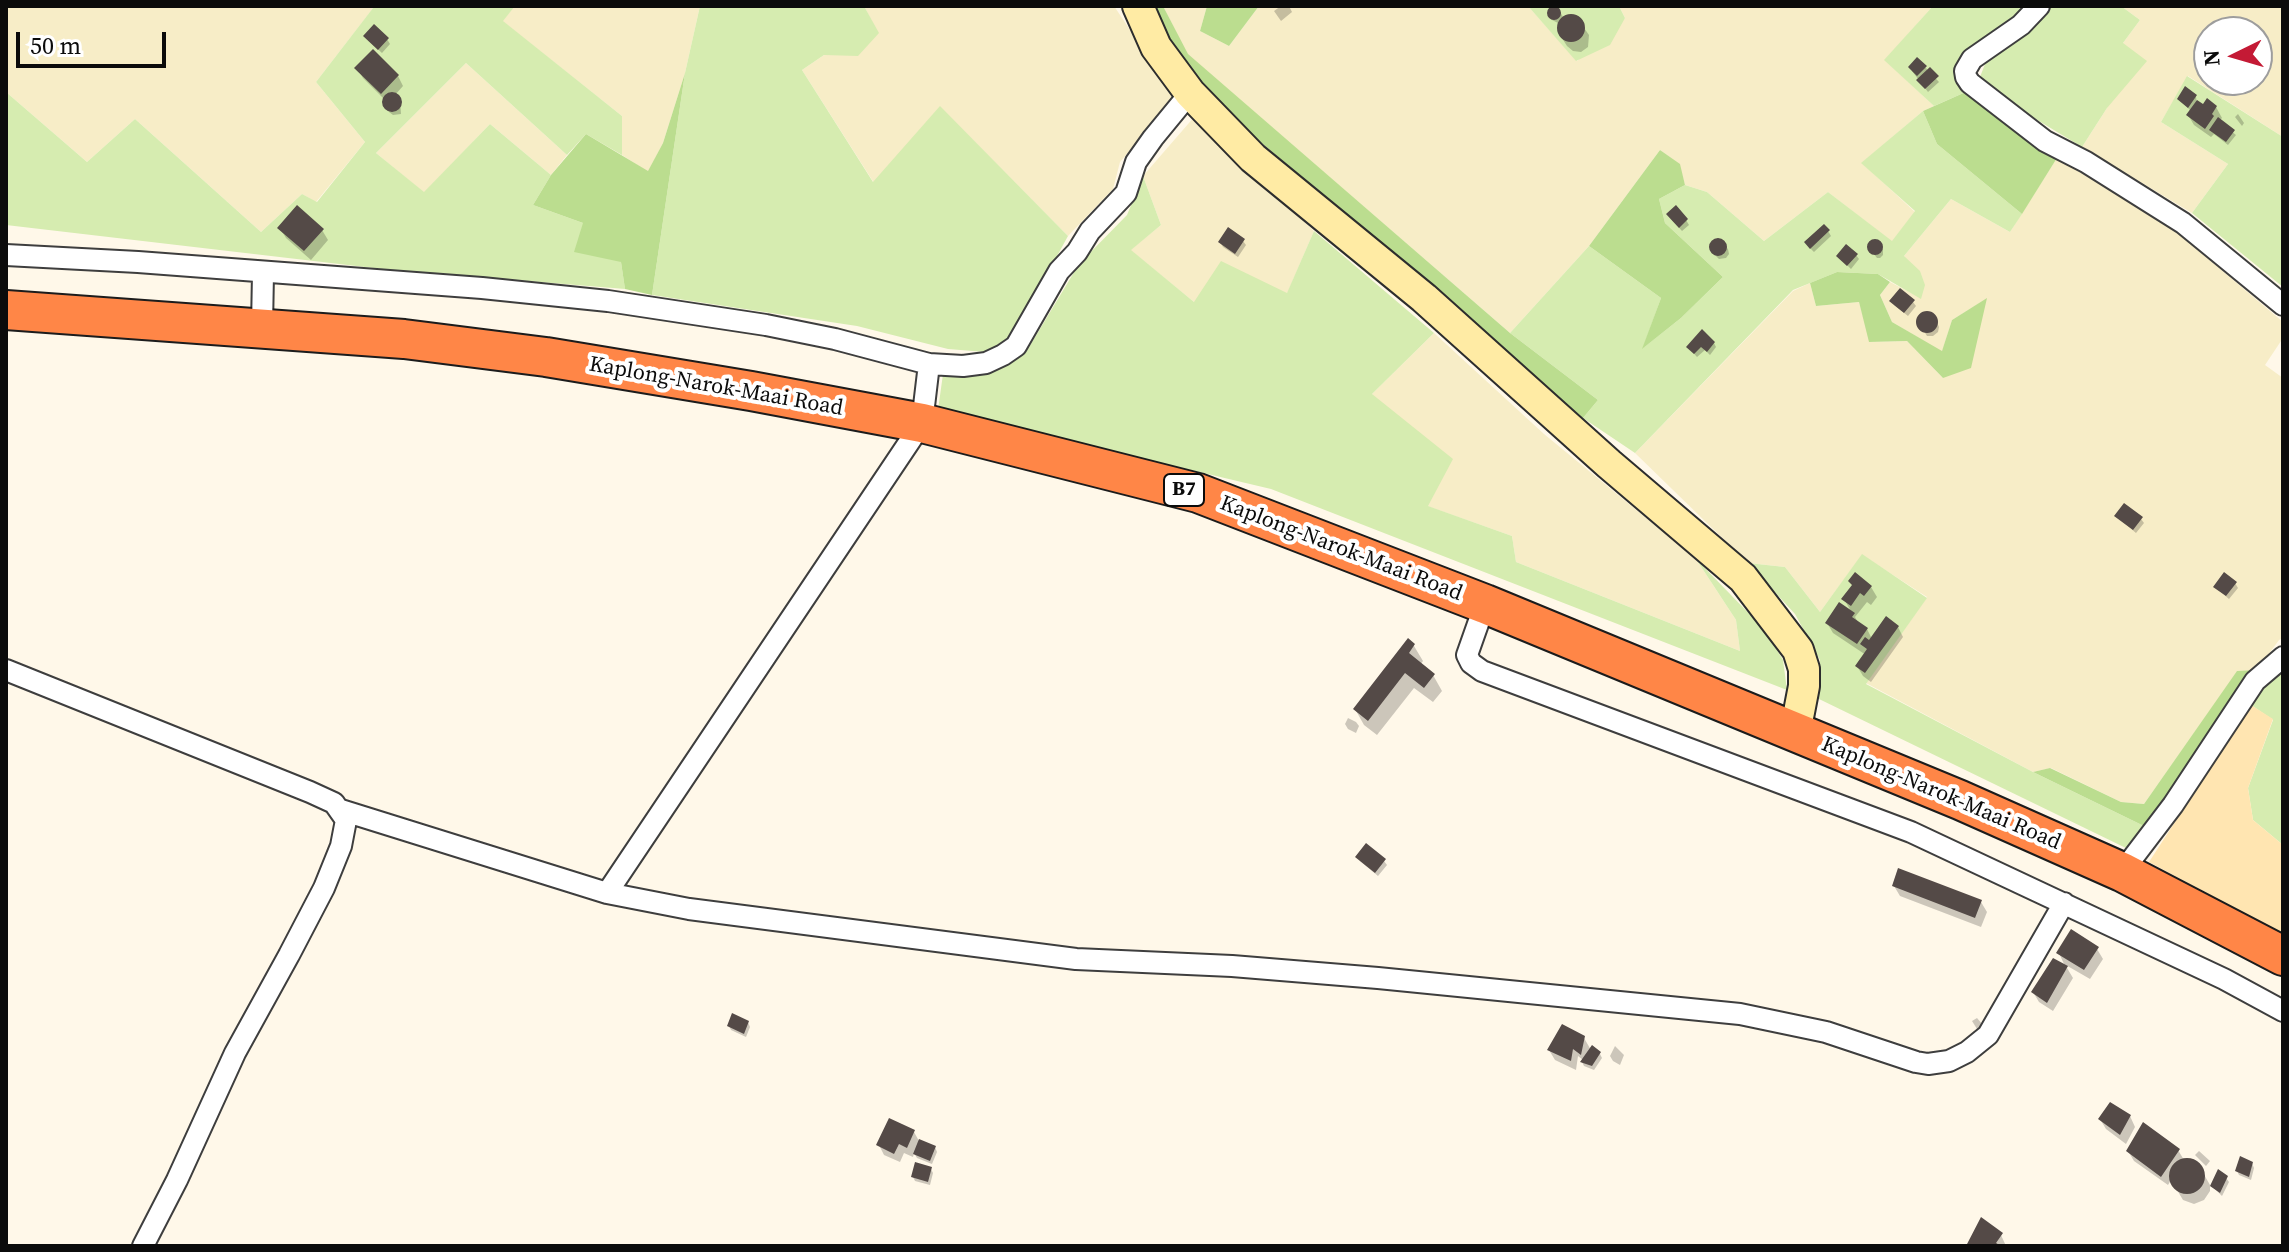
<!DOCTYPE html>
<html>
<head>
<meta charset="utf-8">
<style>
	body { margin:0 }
	#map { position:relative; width:2289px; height:1252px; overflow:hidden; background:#fff8e9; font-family:"Source Serif 4",serif }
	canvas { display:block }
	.frame { position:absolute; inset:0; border:8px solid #0b0b0b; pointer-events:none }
	.north { position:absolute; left:2193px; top:16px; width:80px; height:80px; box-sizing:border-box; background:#fff; border:2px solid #9d9d9d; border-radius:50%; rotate:265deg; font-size:22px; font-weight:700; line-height:32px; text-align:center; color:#0b0b0b }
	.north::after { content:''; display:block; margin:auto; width:28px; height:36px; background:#c41a35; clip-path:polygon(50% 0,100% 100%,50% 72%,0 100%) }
	.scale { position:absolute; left:16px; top:32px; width:150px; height:36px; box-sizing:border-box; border:4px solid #0b0b0b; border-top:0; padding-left:10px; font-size:24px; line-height:28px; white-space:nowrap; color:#0b0b0b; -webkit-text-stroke:6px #fff; paint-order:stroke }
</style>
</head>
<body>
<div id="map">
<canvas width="2289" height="1252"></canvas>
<div class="frame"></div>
<div class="north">N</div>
<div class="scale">50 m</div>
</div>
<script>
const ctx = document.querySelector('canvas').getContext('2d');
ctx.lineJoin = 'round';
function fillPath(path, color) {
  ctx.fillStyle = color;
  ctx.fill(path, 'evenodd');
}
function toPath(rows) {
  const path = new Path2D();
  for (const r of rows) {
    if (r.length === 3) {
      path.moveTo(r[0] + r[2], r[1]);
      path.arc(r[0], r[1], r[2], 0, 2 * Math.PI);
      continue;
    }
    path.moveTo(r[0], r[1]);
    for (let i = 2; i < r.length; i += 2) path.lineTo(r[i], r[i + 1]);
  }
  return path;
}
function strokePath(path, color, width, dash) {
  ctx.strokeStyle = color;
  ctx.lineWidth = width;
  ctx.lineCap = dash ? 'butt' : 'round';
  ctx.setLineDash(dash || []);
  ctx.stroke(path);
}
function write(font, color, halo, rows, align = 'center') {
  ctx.font = font + ' "Source Serif 4",serif';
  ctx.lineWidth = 8;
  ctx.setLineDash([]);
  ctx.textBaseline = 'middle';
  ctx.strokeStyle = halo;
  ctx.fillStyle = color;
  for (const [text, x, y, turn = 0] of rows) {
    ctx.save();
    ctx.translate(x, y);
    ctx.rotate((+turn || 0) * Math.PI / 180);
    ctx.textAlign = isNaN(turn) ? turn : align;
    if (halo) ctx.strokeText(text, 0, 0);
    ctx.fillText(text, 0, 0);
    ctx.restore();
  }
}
fillPath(toPath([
	[6,6,372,6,374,7,316,82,365,142,316,202,302,194,261,232,135,119,87,162,6,92],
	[515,6,700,6,685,73,663,143,648,172,622,155,622,116,502,21],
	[864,6,1114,6,1175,97,1120,162,1113,189,1068,236,940,107,874,183,802,70,824,55,878,33],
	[1163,6,1207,6,1200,31,1229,46,1259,6,1528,6,1577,61,1625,18,1619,6,1933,6,1885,60,1934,106,1923,111,1862,163,1915,212,1892,242,1828,192,1764,241,1707,192,1685,185,1679,164,1660,150,1589,246,1510,333,1187,54],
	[2121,6,2283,6,2283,137,2188,76,2161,122,2228,164,2192,213,2082,147,2107,108,2123,43,2140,20],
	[2209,32,2257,32,2257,80,2209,80],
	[466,63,567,155,551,175,490,124,424,193,376,153],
	[1195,116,1314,231,1287,294,1194,302,1130,250,1161,225,1143,176],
	[2057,158,2174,230,2283,322,2283,338,2265,365,2283,378,2283,638,2279,640,2257,670,2237,672,2144,804,2121,802,2051,768,2033,772,1866,683,1927,597,1862,555,1820,612,1785,567,1748,563,1635,453,1793,291,1810,283,1816,306,1859,302,1870,342,1907,341,1943,378,1986,299,1952,320,1942,352,1892,322,1880,295,1890,282,1921,298,1904,256,1951,199,2010,232],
	[1434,333,1544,434,1696,559,1736,620,1740,651,1516,562,1512,536,1427,506,1372,394]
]), '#f7edc7');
fillPath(toPath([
	[372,6,515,6,503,21,622,116,622,155,586,134,567,155,466,63,376,153,424,192,490,124,551,175,533,205,583,223,621,262,625,289,382,269,6,225,6,92,87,162,135,119,261,232,302,194,317,202,365,142,316,82,373,8],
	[700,6,864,6,879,33,858,56,824,55,802,70,873,182,940,106,1068,236,1011,340,985,352,948,349,857,326,652,295,685,73],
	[1528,6,1619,6,1625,18,1610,45,1576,61],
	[1933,6,2029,6,2015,21,1962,54,1958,73,1968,91,1934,106,1884,60],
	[2048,6,2121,6,2140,20,2123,43,2147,61,2107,108,2082,147,1986,89,1980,77,1985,64,2019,38],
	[2187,76,2283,137,2283,287,2192,213,2228,164,2161,122],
	[1923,111,1937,144,2022,214,2010,232,1951,199,1904,256,1920,271,1925,285,1921,299,1878,274,1837,272,1793,290,1635,453,1583,418,1598,400,1510,333,1589,246,1661,298,1643,348,1681,318,1723,277,1665,223,1659,199,1685,185,1707,192,1764,241,1828,192,1892,241,1915,211,1861,163],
	[1143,176,1161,225,1131,250,1194,302,1221,261,1287,293,1314,231,1434,333,1372,394,1453,459,1428,506,1512,536,1516,562,1740,651,1736,620,1696,559,1765,630,1783,660,1787,690,1271,489,938,410,943,374,989,374,1026,352,1079,264,1127,215],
	[1862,554,1927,598,1866,684,2033,772,2146,827,2128,849,1819,699,1820,660,1795,614,1748,563,1785,567,1820,612],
	[2283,667,2283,845,2253,820,2248,788,2273,720,2251,705,2277,670]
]), '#d6ecb0');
fillPath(toPath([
	[1145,6,1163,6,1188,54,1510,333,1598,400,1583,418,1194,85],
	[1207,6,1259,6,1229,46,1200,31],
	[685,73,652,295,625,289,621,262,574,252,583,223,533,205,551,175,586,134,648,171,663,143],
	[1968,91,2057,158,2022,214,1937,144,1923,111],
	[1660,150,1680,164,1685,185,1659,199,1665,223,1723,277,1681,318,1642,349,1661,298,1589,246],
	[1837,272,1878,274,1890,282,1880,295,1892,322,1942,351,1952,320,1987,298,1971,368,1943,378,1907,341,1869,342,1859,302,1816,306,1810,283],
	[2257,670,2146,827,2033,772,2050,768,2121,802,2144,804,2237,671]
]), '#bbdd8f');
fillPath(toPath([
	[2251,705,2273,719,2248,788,2253,820,2283,845,2283,934,2149,862]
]), '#ffe5b1');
fillPath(toPath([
	[1281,6,1289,6,1292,12,1281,21,1274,11],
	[1552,8,1558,8,1563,17,1577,18,1589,35,1588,47,1581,52,1573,51,1567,46,1560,35,1560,24,1552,20,1549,16,1550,10],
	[387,39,390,44,382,53,368,40],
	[1925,67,1939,82,1928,92,1912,71],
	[357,68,398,76,403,86,395,95,400,99,401,114,393,115,389,112,385,100,363,78],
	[2186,89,2196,97,2197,103,2216,107,2222,118,2219,121,2236,135,2228,145,2214,134,2211,137,2194,125,2188,115,2191,111,2179,99],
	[2238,114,2244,123,2242,126,2235,117],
	[1671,219,1686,220,1689,225,1682,231],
	[280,228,322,230,328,240,311,260,286,238],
	[1828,231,1831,236,1814,252,1809,247],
	[1719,240,1728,249,1729,254,1726,258,1719,259,1712,252,1711,244],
	[1243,241,1246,245,1238,257,1223,247,1220,242],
	[1873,241,1880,244,1883,249,1883,255,1880,258,1877,258,1870,249,1869,246],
	[1856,255,1859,259,1851,269,1838,256],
	[1913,302,1916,306,1908,316,1894,305],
	[1926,313,1934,316,1939,327,1938,332,1933,336,1927,336,1919,323,1921,315],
	[1714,343,1716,347,1710,355,1705,350,1697,357,1688,347],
	[2116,516,2141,519,2144,523,2136,533],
	[2235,583,2238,588,2229,599,2215,587],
	[1871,587,1877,597,1871,605,1867,602,1855,617,1859,624,1867,629,1872,639,1898,627,1903,637,1871,682,1863,676,1857,666,1866,655,1833,633,1827,623,1852,613,1844,599],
	[1408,641,1414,646,1423,661,1420,665,1433,675,1442,691,1433,702,1414,688,1377,735,1364,725,1355,709],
	[1348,718,1356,722,1359,726,1356,733,1348,729,1345,724],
	[1360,861,1384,861,1387,865,1378,876],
	[1894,886,1981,902,1987,912,1981,927,1900,896],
	[2097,949,2103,959,2090,979,2064,964,2059,953],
	[2067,968,2073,978,2053,1011,2039,1002,2033,992],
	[1977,1018,1983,1025,1982,1037,1972,1021],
	[748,1022,750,1027,746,1037,731,1030,729,1026],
	[1584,1038,1591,1050,1600,1054,1602,1058,1594,1070,1584,1066,1582,1062,1583,1060,1578,1056,1576,1070,1555,1060,1549,1050],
	[1615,1046,1624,1055,1620,1065,1613,1061,1610,1056],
	[2130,1116,2135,1127,2126,1144,2106,1129,2100,1119],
	[914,1132,919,1141,935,1147,937,1152,932,1164,917,1158,914,1153,913,1157,904,1153,900,1162,884,1155,879,1145],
	[2178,1150,2184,1160,2198,1164,2210,1185,2210,1191,2204,1200,2194,1204,2183,1200,2171,1180,2168,1185,2134,1161,2128,1151],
	[2199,1151,2210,1161,2206,1166,2195,1155],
	[2252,1163,2254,1168,2251,1180,2239,1175,2237,1171],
	[931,1169,933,1173,930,1185,915,1181,913,1177],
	[2226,1178,2229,1182,2222,1196,2212,1186],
	[2001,1235,2006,1246,1969,1246]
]), '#0003');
fillPath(toPath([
	[1554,13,7],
	[1571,28,14],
	[374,24,389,38,378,50,363,36],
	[373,49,399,75,381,94,354,68],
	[1917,57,1927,66,1917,76,1908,67],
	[1930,67,1939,76,1925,89,1916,80],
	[2185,86,2197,95,2188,108,2177,99],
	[392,102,10],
	[2207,98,2217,106,2212,114,2214,116,2205,129,2186,115,2197,100,2203,104],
	[2218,117,2235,130,2226,142,2209,130],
	[297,205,324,229,304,251,277,228],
	[1676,205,1688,219,1679,228,1666,214],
	[1824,224,1830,230,1810,249,1804,242],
	[1228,227,1245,239,1235,254,1218,242],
	[1718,247,9],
	[1875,247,8],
	[1846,244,1858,254,1847,266,1836,256],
	[1900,288,1915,300,1904,313,1889,301],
	[1927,322,11],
	[1702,329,1715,342,1707,352,1701,347,1694,354,1686,347],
	[2124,503,2143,517,2133,530,2114,516],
	[1855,572,1872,586,1864,596,1860,593,1851,606,1841,599,1852,585,1848,581],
	[2224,572,2237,582,2226,596,2213,587],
	[1839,602,1855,613,1852,617,1868,628,1857,644,1825,623],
	[1886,616,1899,626,1865,673,1855,666,1867,649,1860,644,1865,637,1869,640],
	[1408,638,1415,644,1409,653,1435,674,1424,688,1405,673,1368,721,1353,709],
	[1366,843,1386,859,1375,873,1355,857],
	[1898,868,1982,900,1975,918,1892,886],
	[2071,929,2099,947,2084,970,2056,953],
	[2053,958,2068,966,2047,1003,2031,992],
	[732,1013,749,1021,744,1034,727,1026],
	[1562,1024,1585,1036,1581,1055,1573,1049,1571,1061,1547,1050],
	[1592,1045,1601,1052,1592,1066,1580,1062],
	[2110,1102,2131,1115,2120,1135,2098,1119],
	[889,1118,915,1130,907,1148,899,1144,894,1154,876,1145],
	[2143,1122,2180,1149,2161,1177,2126,1151],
	[919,1139,936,1146,930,1161,913,1154],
	[2240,1156,2253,1162,2249,1177,2235,1171],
	[2187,1176,18],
	[915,1162,932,1167,928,1182,911,1177],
	[2218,1169,2228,1176,2220,1193,2210,1186],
	[1981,1217,2003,1233,1996,1243,2001,1246,1966,1246]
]), '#544a47');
const street = toPath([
	[2039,6,2021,25,1972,59,1965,71,1966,77,1970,83,2045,141,2086,162,2183,223,2283,305],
	[6,255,138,262,482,288,608,301,766,325,835,339,929,364,963,366,986,363,1003,355,1016,346,1059,271,1077,252,1090,231,1126,193,1136,162,1153,138,1190,93],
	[262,327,263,273],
	[1485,604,1467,655,1471,663,1482,671,1911,832,2224,979,2283,1011],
	[6,670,310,792,334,803,346,820,341,846,324,888,289,955,235,1053,177,1180,143,1246],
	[341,810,607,893,689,909,1076,959,1232,966,1378,978,1740,1014,1826,1032,1916,1062,1928,1064,1949,1061,1967,1052,1988,1035,2064,903],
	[2122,872,2173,805,2255,681,2283,657],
	[607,893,922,423,929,364]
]);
const secondary = toPath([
	[1138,6,1156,47,1190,93,1253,158,1424,298,1609,464,1743,578,1798,650,1804,669,1804,686,1795,733]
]);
const highway = toPath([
	[6,310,404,339,546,357,751,391,922,423,1198,493,1485,604,1960,800,2122,872,2283,956]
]);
strokePath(street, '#3e3e3e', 24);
strokePath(secondary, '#2d2d2d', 34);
strokePath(highway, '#1c1c1c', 42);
strokePath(street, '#fff', 20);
strokePath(secondary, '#ffeba4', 30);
strokePath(highway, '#ff8647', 38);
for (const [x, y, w] of [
	[1184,490,40]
]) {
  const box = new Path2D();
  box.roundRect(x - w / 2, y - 16, w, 32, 6);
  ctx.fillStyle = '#fff';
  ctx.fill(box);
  strokePath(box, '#0b0b0b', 2);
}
write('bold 20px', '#0b0b0b', null, [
	["B7",1184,490]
]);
write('22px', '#0b0b0b', '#fff', [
	["Kaplong-Narok-Maai Road",716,387,10],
	["Kaplong-Narok-Maai Road",1341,549,21],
	["Kaplong-Narok-Maai Road",1941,794,23]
]);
</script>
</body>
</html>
